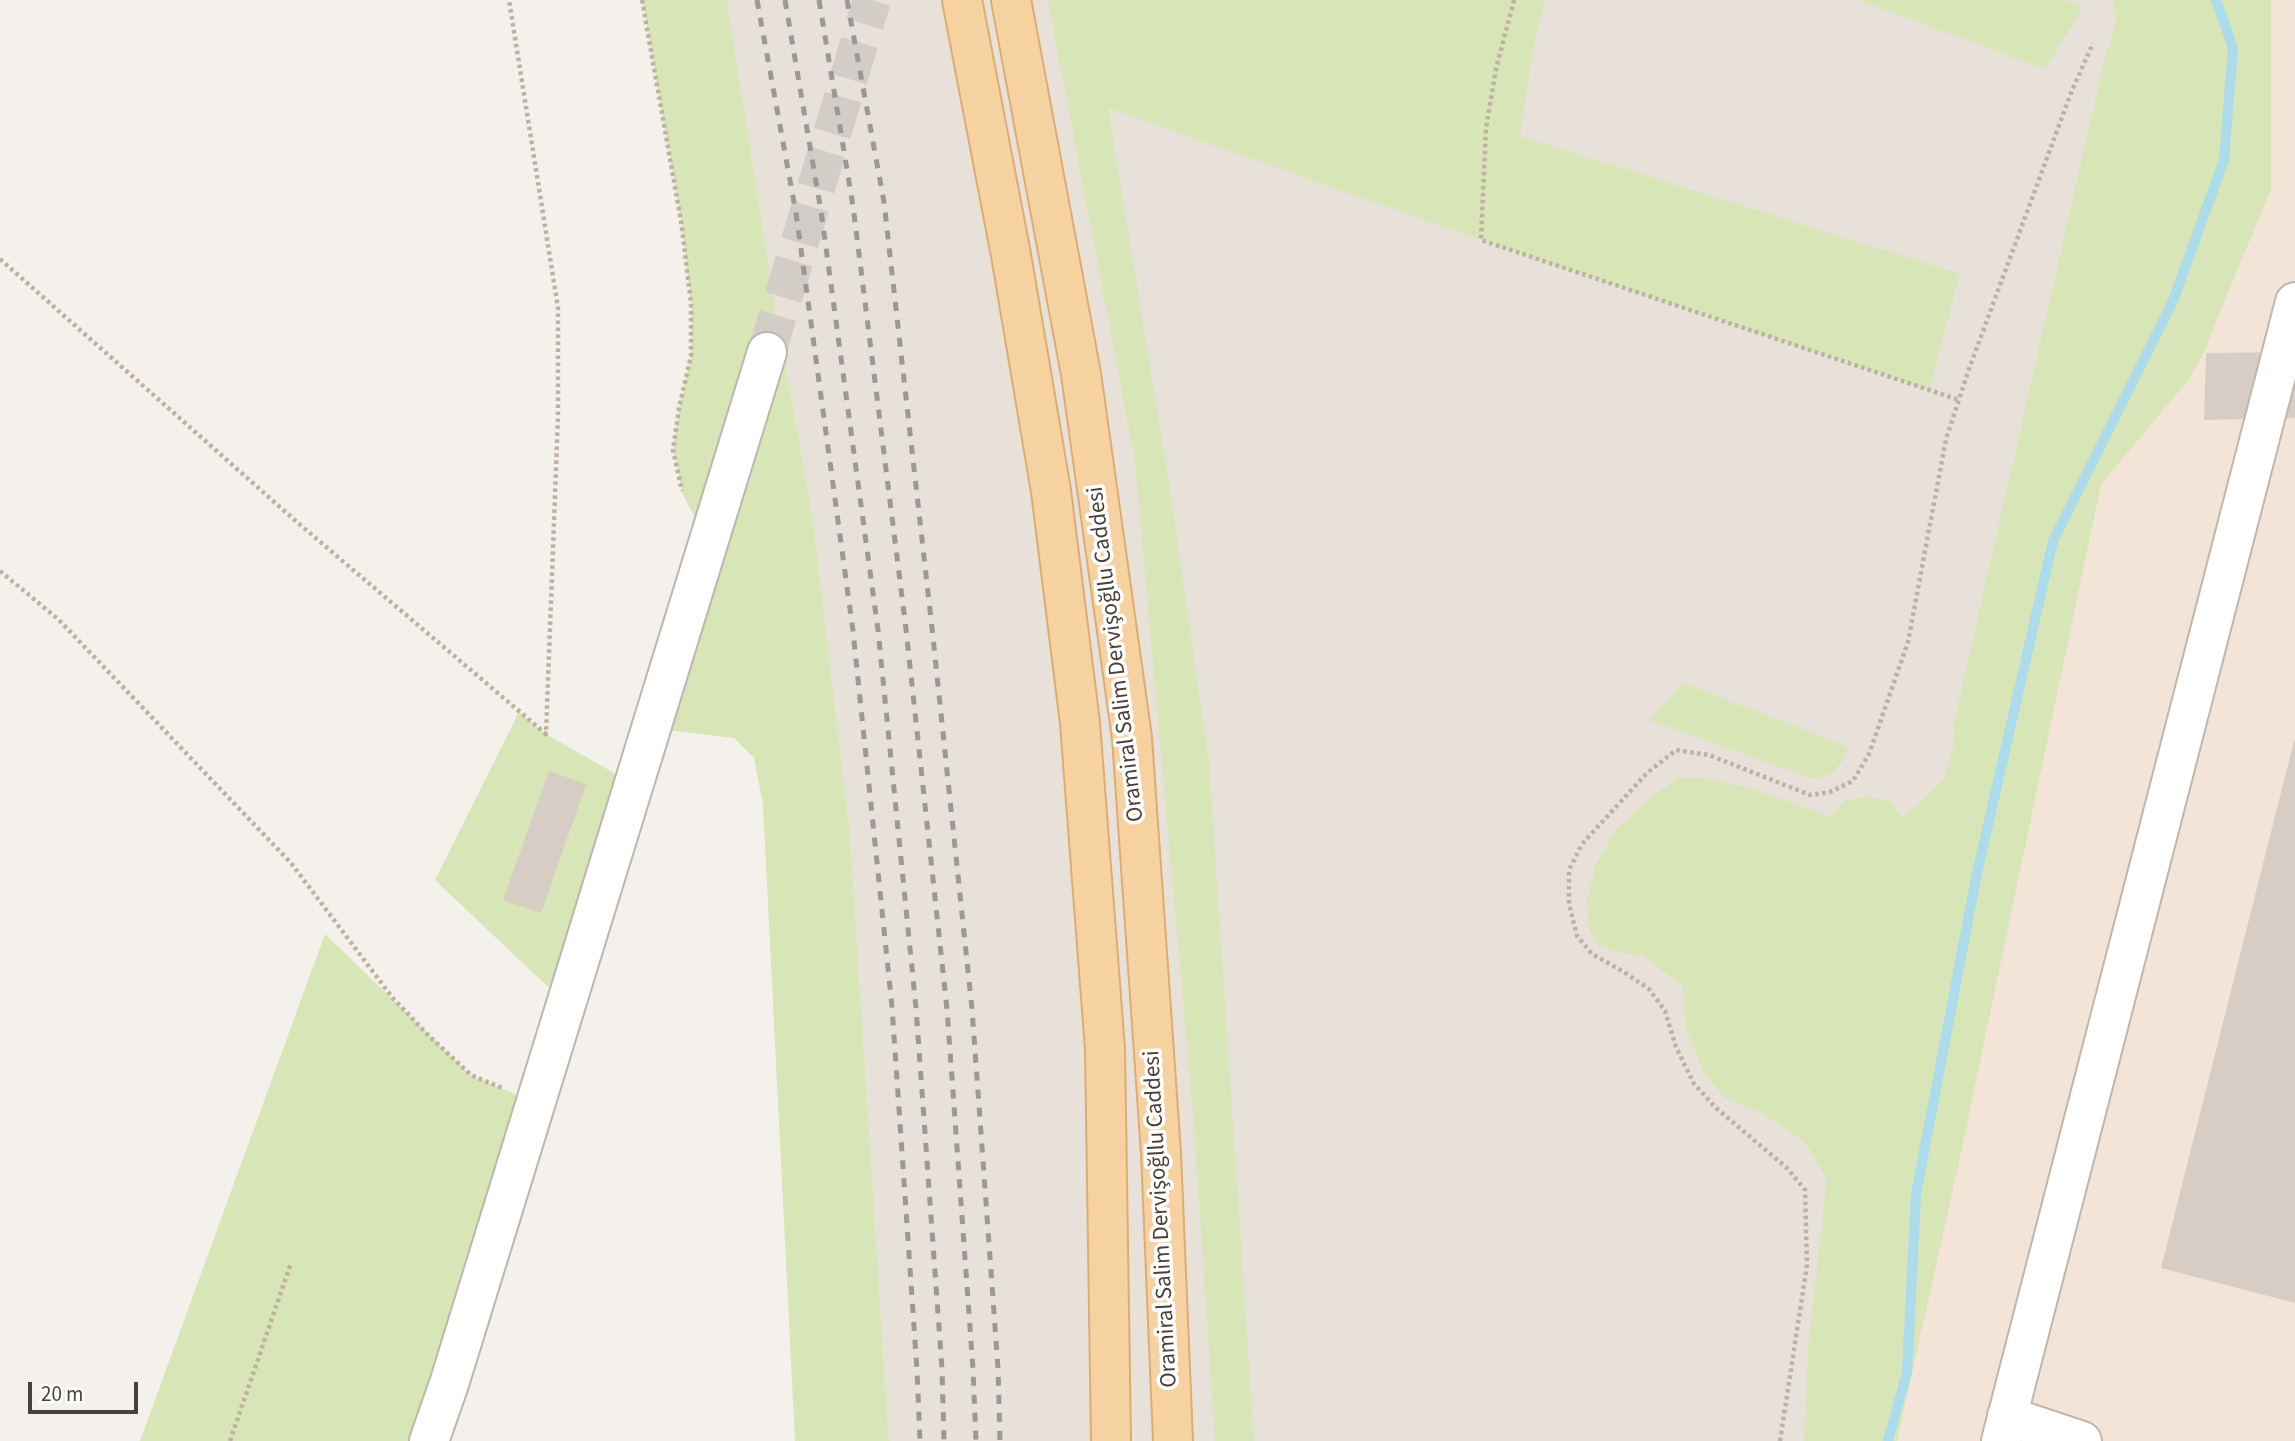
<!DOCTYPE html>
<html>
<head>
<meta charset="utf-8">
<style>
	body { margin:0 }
	#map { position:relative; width:2295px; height:1441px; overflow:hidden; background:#f4f0eb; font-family:"Source Sans 3",sans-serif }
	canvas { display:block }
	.scale { position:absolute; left:28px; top:1382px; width:110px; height:32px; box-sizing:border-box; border:4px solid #484039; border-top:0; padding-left:9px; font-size:21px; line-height:24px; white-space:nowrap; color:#484039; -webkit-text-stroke:5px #fff; paint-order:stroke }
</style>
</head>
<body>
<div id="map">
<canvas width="2295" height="1441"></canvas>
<div class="scale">20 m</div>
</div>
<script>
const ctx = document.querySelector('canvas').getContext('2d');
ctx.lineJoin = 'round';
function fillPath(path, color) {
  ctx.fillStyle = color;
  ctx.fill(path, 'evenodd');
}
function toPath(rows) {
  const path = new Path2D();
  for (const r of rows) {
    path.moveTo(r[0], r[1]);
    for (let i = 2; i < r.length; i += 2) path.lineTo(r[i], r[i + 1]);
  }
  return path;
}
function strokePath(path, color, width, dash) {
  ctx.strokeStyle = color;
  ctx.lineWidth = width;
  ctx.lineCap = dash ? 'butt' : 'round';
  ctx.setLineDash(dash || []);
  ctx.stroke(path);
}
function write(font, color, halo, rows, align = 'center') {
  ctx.font = font + ' "Source Sans 3",sans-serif';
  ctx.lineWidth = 7;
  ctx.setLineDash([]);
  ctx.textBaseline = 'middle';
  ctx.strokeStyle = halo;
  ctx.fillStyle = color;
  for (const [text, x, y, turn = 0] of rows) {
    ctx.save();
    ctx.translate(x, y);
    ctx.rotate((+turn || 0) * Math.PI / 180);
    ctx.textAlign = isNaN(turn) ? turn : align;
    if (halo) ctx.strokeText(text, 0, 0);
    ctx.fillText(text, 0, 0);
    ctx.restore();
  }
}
fillPath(toPath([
	[727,0,2295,0,2295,1441,889,1441,850,834,813,519,777,318]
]), '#e8e1d9');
fillPath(toPath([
	[2271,0,2295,0,2295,1441,1897,1441,1958,1166,2101,484,2189,379,2202,356,2271,188]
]), '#f4e4d8');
fillPath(toPath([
	[642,0,727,0,777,318,813,519,850,834,889,1441,795,1441,763,804,754,758,734,738,650,728,708,542,683,495,673,450,679,408,691,356,691,303,681,221],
	[1048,0,1544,0,1531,59,1520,136,1960,274,1929,390,1509,250,1108,108,1169,482,1209,761,1254,1441,1215,1441,1194,1125,1135,461],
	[1858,0,2062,0,2083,7,2045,69],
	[2113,0,2271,0,2271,188,2202,356,2189,379,2101,484,1958,1166,1897,1441,1804,1441,1808,1348,1827,1179,1806,1143,1765,1115,1724,1097,1703,1071,1686,1028,1683,986,1643,956,1618,952,1597,944,1589,928,1587,900,1596,865,1616,830,1649,799,1678,778,1702,778,1752,789,1831,817,1844,801,1870,796,1890,802,1902,818,1944,780,1953,749,1955,718,2103,66,2116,22],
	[1684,683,1848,747,1842,762,1830,774,1813,779,1649,720],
	[519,712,546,734,633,784,565,1003,435,880],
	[325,934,471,1075,535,1103,429,1441,140,1441]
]), '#d7e5b7');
strokePath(toPath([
	[1888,1441,1907,1372,1916,1194,1977,873,2053,541,2173,301,2224,160,2233,48,2216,0]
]), '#acdbec', 10);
fillPath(toPath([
	[2295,352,2295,418,2204,420,2206,353],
	[2294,741,2295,741,2295,1303,2161,1268],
	[549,771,586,784,541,913,503,900]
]), '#d8cdc4');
strokePath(toPath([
	[767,352,872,0]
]), '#d2cdc7', 38, [38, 19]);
const minor = toPath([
	[2007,1416,2082,1441],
	[429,1441,449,1384,767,352],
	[2001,1441,2295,302]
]);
const major = toPath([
	[962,0,1011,255,1051,491,1080,723,1105,1049,1111,1441],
	[1011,0,1081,374,1132,738,1161,1153,1173,1441]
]);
strokePath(minor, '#bfb7ae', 42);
strokePath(major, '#dcac71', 42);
strokePath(toPath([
	[642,0,681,221,691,303,691,356,679,408,673,450,682,491],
	[1514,0,1496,69,1486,128,1481,240,1959,400],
	[0,259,298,523,546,734,558,416,558,308,509,0],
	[0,571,58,619,291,863,392,997,428,1035,471,1075,502,1088],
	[230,1441,291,1263],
	[1780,1441,1807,1265,1805,1190,1787,1168,1716,1108,1694,1084,1676,1047,1665,1011,1649,989,1624,972,1592,954,1577,936,1569,904,1569,870,1582,844,1647,773,1676,750,1709,755,1810,795,1830,792,1853,781,1869,754,1908,642,1946,439,1969,369,2071,93,2093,43]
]), '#c0b0a0', 4.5, [3.5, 3.5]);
strokePath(minor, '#fff', 38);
strokePath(major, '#f7d2a1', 38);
strokePath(toPath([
	[757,0,796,213,853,631,892,1007,917,1370,920,1441],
	[785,0,821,211,878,630,916,1008,942,1369,944,1441],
	[819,0,853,206,906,629,947,1009,973,1369,976,1441],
	[847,0,884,202,932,628,972,1009,998,1368,1000,1441]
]), '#999', 5, [9, 9]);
write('23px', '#484039', '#fff', [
	["Oramiral Salim Dervişoğllu Caddesi",1117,654,-97],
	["Oramiral Salim Dervişoğllu Caddesi",1162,1219,-93]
]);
</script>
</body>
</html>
